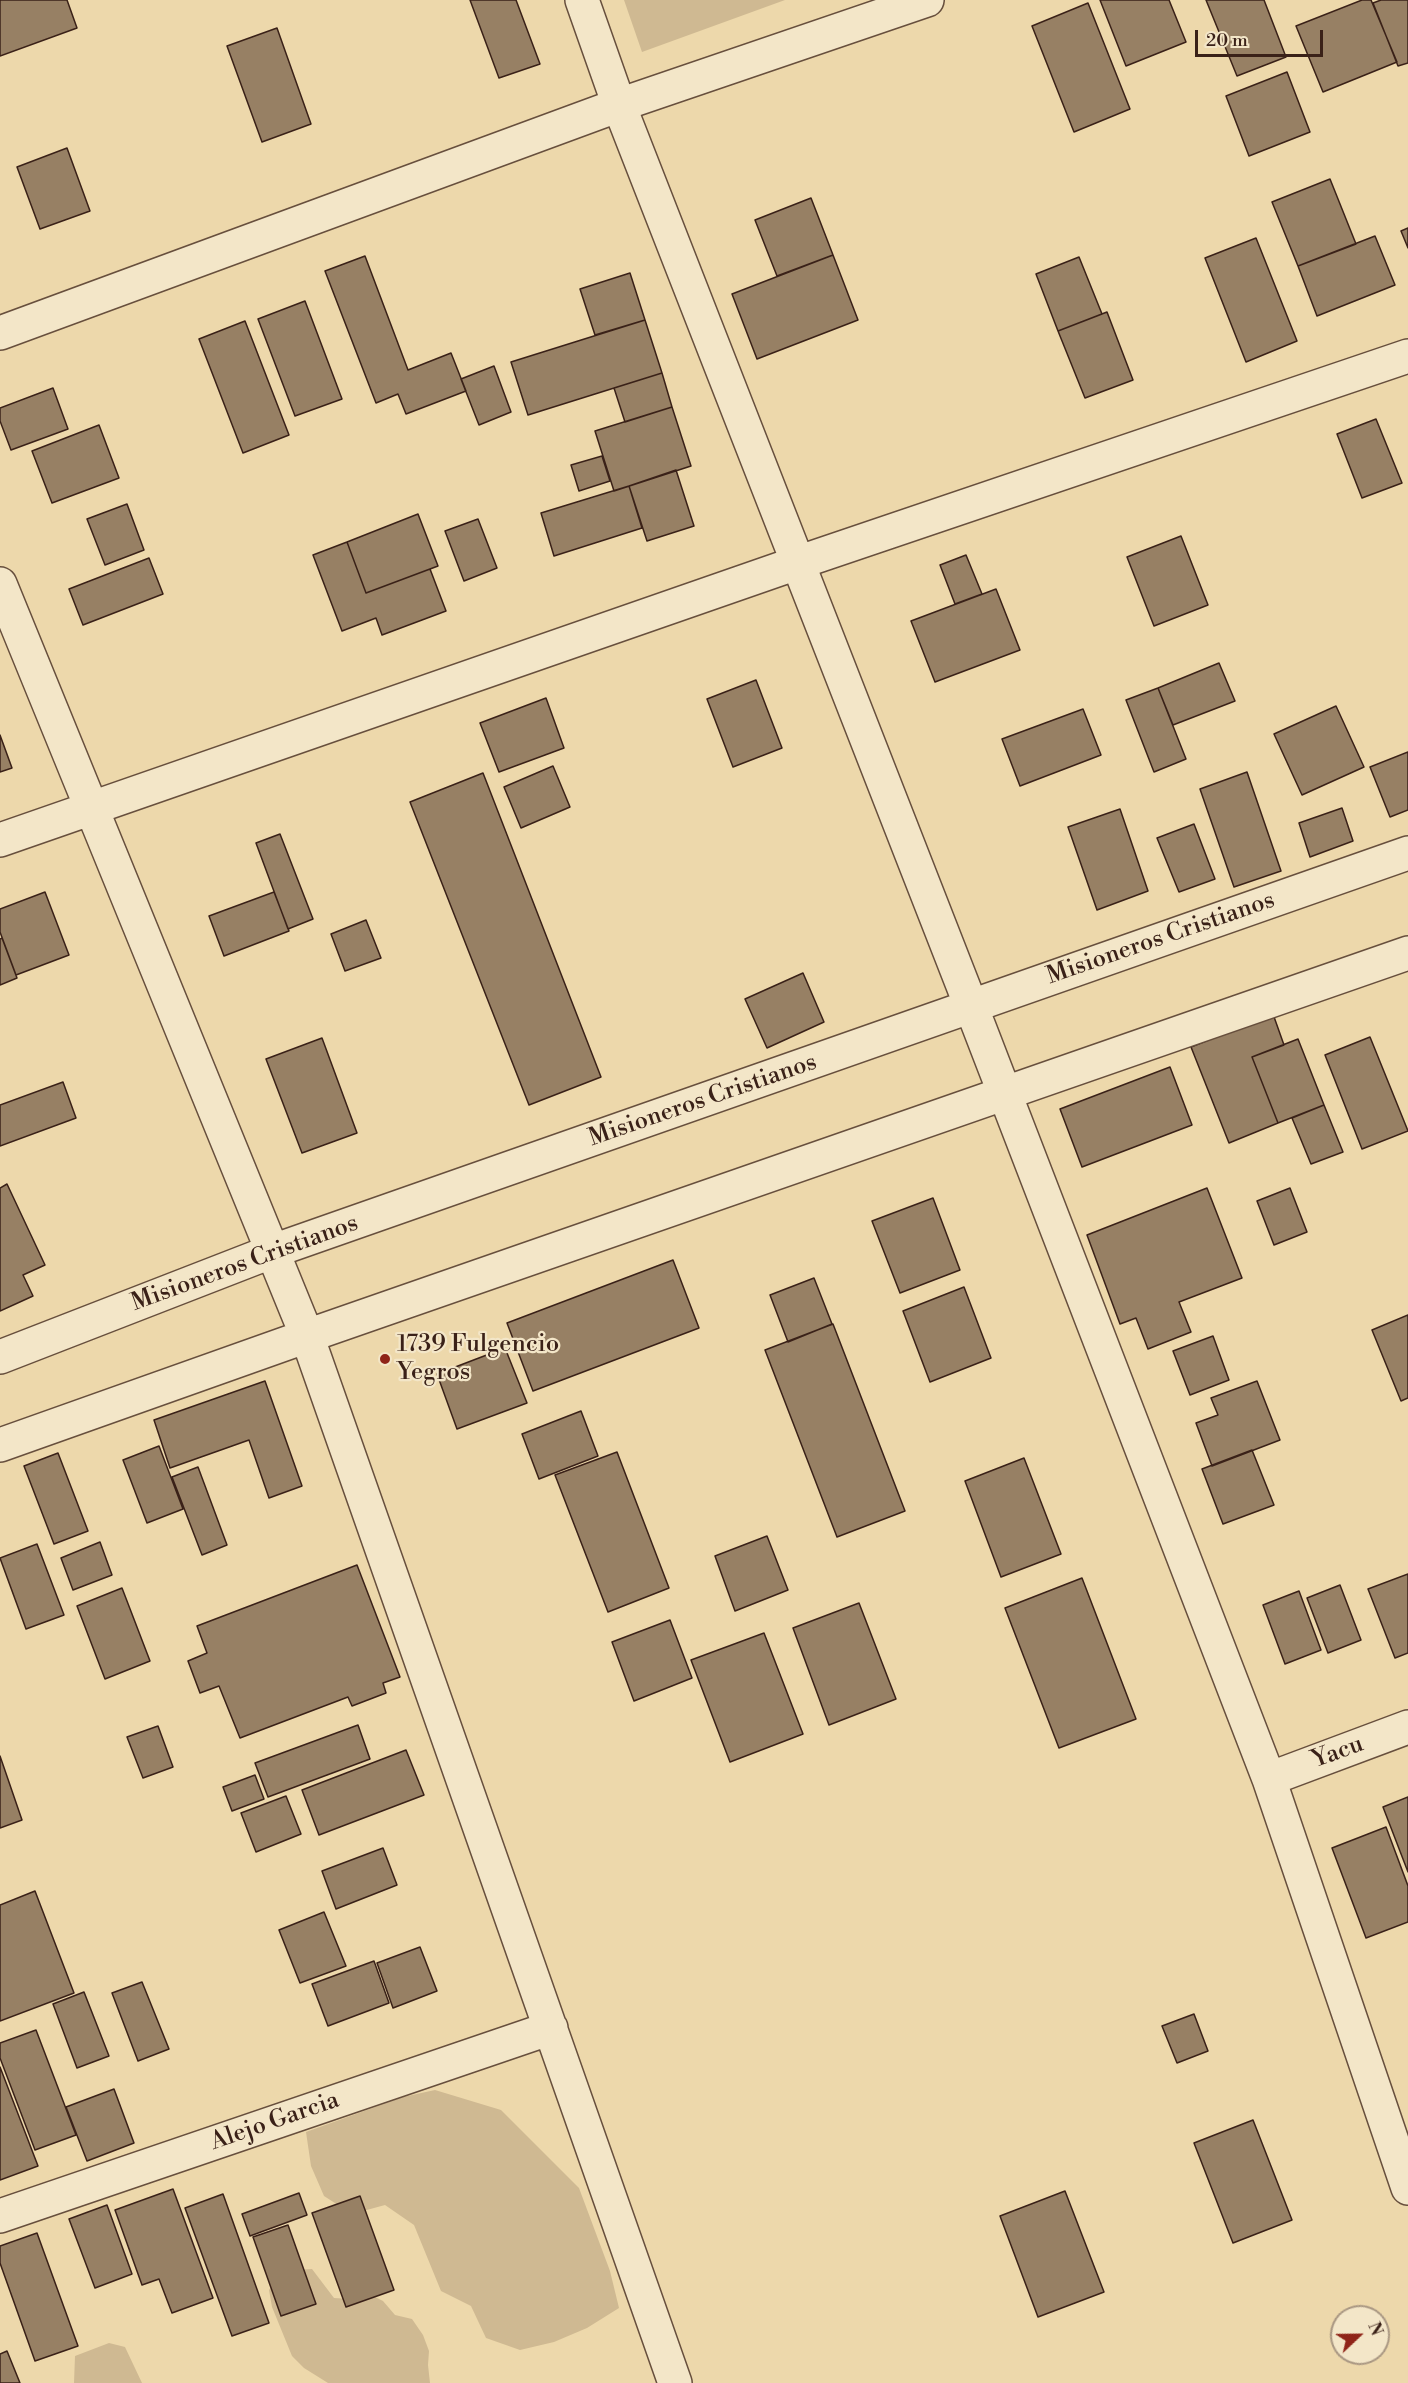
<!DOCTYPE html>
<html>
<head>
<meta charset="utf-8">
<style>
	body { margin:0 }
	#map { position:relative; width:1408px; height:2383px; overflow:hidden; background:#edd8ab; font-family:"Libre Bodoni",serif }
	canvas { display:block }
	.north { position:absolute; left:1330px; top:2305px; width:60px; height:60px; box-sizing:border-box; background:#f3e6c8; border:2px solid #a99782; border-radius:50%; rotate:68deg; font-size:16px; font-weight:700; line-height:24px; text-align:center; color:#3a2118 }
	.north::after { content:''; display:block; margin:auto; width:21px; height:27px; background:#8f2418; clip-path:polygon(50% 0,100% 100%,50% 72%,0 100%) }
	.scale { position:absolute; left:1195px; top:30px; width:128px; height:27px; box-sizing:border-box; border:3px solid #3a2118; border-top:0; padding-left:8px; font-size:18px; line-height:21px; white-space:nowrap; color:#3a2118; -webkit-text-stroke:4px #f3e6c8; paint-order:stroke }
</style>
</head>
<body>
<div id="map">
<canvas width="1408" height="2383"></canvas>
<div class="north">N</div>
<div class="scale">20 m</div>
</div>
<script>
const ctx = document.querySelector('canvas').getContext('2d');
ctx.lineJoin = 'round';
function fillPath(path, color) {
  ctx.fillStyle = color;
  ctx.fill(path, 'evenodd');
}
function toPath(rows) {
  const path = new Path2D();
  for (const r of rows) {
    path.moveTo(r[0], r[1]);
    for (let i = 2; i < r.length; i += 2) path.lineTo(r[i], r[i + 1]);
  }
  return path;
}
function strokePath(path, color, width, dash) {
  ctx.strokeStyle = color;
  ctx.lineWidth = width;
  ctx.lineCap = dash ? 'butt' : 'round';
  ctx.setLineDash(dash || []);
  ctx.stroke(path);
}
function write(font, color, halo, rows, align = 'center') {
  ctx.font = font + ' "Libre Bodoni",serif';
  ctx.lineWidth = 4.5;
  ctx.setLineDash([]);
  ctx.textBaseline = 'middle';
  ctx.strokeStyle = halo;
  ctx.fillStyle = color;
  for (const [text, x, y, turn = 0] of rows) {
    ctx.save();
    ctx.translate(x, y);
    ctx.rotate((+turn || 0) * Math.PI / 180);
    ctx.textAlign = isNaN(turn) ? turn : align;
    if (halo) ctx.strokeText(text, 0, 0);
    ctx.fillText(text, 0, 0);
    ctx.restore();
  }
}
fillPath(toPath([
	[624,0,785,0,642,52],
	[435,2090,501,2110,579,2188,610,2271,619,2308,587,2328,554,2342,520,2350,486,2338,471,2306,441,2291,414,2225,385,2205,352,2214,324,2196,311,2166,306,2132,403,2097],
	[312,2269,334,2298,351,2299,367,2293,383,2301,395,2315,412,2319,423,2335,429,2351,428,2365,430,2383,328,2383,304,2368,292,2356,272,2307,269,2290,280,2276,295,2270],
	[109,2343,125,2347,142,2383,74,2383,75,2356]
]), '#cfb992');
const building = toPath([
	[0,0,67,0,77,28,0,56,0,0],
	[470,0,516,0,540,64,499,78,470,0],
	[1100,0,1169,0,1186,42,1126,66,1100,0],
	[1206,0,1264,0,1286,57,1237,76,1206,0],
	[1362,0,1371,0,1397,62,1323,92,1296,26,1362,0],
	[1381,0,1408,0,1408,63,1398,66,1373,3,1381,0],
	[1088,3,1130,109,1074,132,1032,26,1088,3],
	[277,28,311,124,262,142,227,46,277,28],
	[1287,72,1310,132,1249,156,1226,96,1287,72],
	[67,148,90,211,40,229,17,167,67,148],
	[1330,179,1356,244,1298,266,1272,202,1330,179],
	[811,198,833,255,777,276,755,220,811,198],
	[1408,228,1408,248,1401,231,1408,228],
	[1375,236,1395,285,1317,316,1298,266,1375,236],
	[1256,238,1297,341,1246,362,1205,258,1256,238],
	[833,255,858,320,757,359,732,294,833,255],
	[365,256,408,370,451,353,466,391,406,414,398,394,376,403,325,271,365,256],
	[1079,257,1102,314,1058,331,1036,274,1079,257],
	[630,273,645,320,595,335,580,289,630,273],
	[305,301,342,399,295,416,258,319,305,301],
	[1107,312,1133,380,1085,398,1058,331,1107,312],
	[645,320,662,373,528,415,511,362,645,320],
	[245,321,289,435,243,453,199,339,245,321],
	[494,366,511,412,479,425,461,379,494,366],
	[662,373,672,407,625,422,614,388,662,373],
	[53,388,68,429,11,450,0,421,0,408,53,388],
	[672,407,691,466,614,491,595,431,672,407],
	[1376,419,1402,483,1362,498,1337,434,1376,419],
	[99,425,119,478,52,503,32,451,99,425],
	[602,456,610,481,579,491,571,465,602,456],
	[676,470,694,526,647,541,629,486,676,470],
	[629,486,642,528,554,556,541,513,629,486],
	[127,504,144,550,105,565,87,519,127,504],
	[418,514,438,566,366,593,347,542,418,514],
	[478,519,497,568,464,581,445,531,478,519],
	[1181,536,1208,605,1154,626,1127,557,1181,536],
	[347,542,366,593,430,569,446,611,382,635,376,618,342,631,313,555,347,542],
	[966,555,982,594,955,604,940,565,966,555],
	[149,558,163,594,83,625,69,589,149,558],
	[996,589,1020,650,935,682,911,621,996,589],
	[1219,663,1235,701,1173,725,1158,688,1219,663],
	[756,680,782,748,733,767,707,699,756,680],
	[1158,688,1186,759,1154,772,1126,700,1158,688],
	[546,698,564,748,499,772,480,723,546,698],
	[1336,706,1364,767,1302,795,1274,734,1336,706],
	[1083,709,1101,755,1020,786,1002,739,1083,709],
	[0,735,12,768,0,772,0,735],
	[1408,752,1408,810,1390,817,1370,767,1408,752],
	[553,766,570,807,521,828,504,787,553,766],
	[1247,772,1281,871,1234,887,1200,789,1247,772],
	[483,773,601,1077,529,1105,410,802,483,773],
	[1342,808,1353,841,1310,857,1299,823,1342,808],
	[1120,809,1148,891,1097,910,1068,827,1120,809],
	[1194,824,1215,879,1179,892,1157,838,1194,824],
	[280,834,313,919,288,929,256,843,280,834],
	[45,892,69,955,16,975,0,932,0,909,45,892],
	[274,892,289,931,224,956,209,916,274,892],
	[366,920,381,958,345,971,331,934,366,920],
	[2,938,17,978,0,985,0,939,2,938],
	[803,973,824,1022,767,1048,745,999,803,973],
	[1273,1014,1284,1045,1252,1057,1278,1123,1229,1143,1191,1047,1273,1014],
	[1370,1037,1408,1131,1362,1149,1325,1055,1370,1037],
	[322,1038,357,1133,302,1153,266,1059,322,1038],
	[1298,1039,1324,1105,1278,1123,1252,1057,1298,1039],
	[1170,1067,1192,1125,1082,1167,1060,1109,1170,1067],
	[63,1082,76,1118,0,1146,0,1105,63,1082],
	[1324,1105,1343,1152,1311,1164,1292,1118,1324,1105],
	[7,1184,45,1265,23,1275,33,1296,0,1311,0,1188,7,1184],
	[1207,1188,1242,1278,1179,1302,1191,1332,1148,1349,1136,1318,1120,1324,1087,1235,1207,1188],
	[1290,1188,1307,1232,1274,1245,1257,1201,1290,1188],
	[933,1198,960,1270,900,1293,872,1221,933,1198],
	[673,1260,699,1328,533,1391,507,1323,673,1260],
	[814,1278,832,1324,788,1342,770,1295,814,1278],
	[964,1287,991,1358,930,1382,903,1311,964,1287],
	[1408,1315,1408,1398,1401,1401,1372,1330,1408,1315],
	[833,1324,905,1511,837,1537,765,1350,833,1324],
	[1213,1336,1229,1380,1190,1395,1173,1351,1213,1336],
	[505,1348,527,1403,457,1429,437,1374,505,1348],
	[265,1381,302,1486,269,1498,249,1440,170,1468,154,1420,265,1381],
	[1257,1381,1280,1440,1212,1466,1196,1423,1218,1415,1211,1398,1257,1381],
	[581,1411,598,1456,539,1479,522,1434,581,1411],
	[159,1446,183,1509,147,1523,123,1460,159,1446],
	[1252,1450,1274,1505,1223,1524,1202,1469,1252,1450],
	[617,1452,669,1588,608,1612,555,1475,617,1452],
	[58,1453,88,1531,54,1544,24,1466,58,1453],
	[1024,1458,1061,1554,1001,1577,965,1481,1024,1458],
	[198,1467,227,1545,202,1555,172,1477,198,1467],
	[767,1536,788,1590,735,1611,715,1556,767,1536],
	[100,1542,112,1575,73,1590,61,1558,100,1542],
	[37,1544,64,1615,26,1629,0,1558,37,1544],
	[357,1565,400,1677,383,1683,386,1693,352,1706,348,1697,240,1738,219,1686,200,1693,188,1661,207,1653,197,1626,357,1565],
	[1408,1574,1408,1653,1395,1658,1368,1589,1408,1574],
	[1082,1578,1136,1719,1059,1748,1005,1608,1082,1578],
	[1340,1585,1361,1640,1328,1653,1307,1598,1340,1585],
	[122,1588,150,1661,105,1679,77,1606,122,1588],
	[1299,1591,1321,1650,1285,1664,1263,1605,1299,1591],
	[859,1603,896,1699,829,1725,793,1628,859,1603],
	[670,1620,692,1678,634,1701,612,1642,670,1620],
	[764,1633,803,1734,730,1762,691,1660,764,1633],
	[358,1725,370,1759,268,1797,255,1763,358,1725],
	[158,1726,173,1767,143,1778,127,1737,158,1726],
	[406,1750,424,1795,319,1835,302,1790,406,1750],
	[0,1756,22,1820,0,1828,0,1756],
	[255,1775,264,1799,232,1811,223,1787,255,1775],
	[286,1796,301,1834,256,1852,241,1813,286,1796],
	[1408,1797,1408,1872,1383,1807,1408,1797],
	[1386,1827,1408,1886,1408,1922,1366,1938,1332,1848,1386,1827],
	[383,1848,397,1885,336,1909,322,1871,383,1848],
	[35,1891,74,1993,0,2021,0,1905,35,1891],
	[324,1912,346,1966,300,1983,279,1930,324,1912],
	[420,1947,437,1991,393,2008,377,1963,420,1947],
	[374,1961,389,2003,328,2026,312,1984,374,1961],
	[142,1982,169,2049,138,2061,112,1993,142,1982],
	[84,1992,109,2056,77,2068,53,2004,84,1992],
	[1194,2014,1208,2051,1177,2063,1162,2026,1194,2014],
	[36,2030,76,2135,35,2150,0,2058,0,2043,36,2030],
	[0,2067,38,2166,0,2180,0,2067],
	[114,2089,134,2143,87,2161,66,2107,114,2089],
	[1253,2120,1292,2220,1233,2243,1194,2143,1253,2120],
	[173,2189,213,2298,172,2313,159,2279,142,2285,115,2210,173,2189],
	[1065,2191,1104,2292,1038,2317,1000,2216,1065,2191],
	[299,2193,307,2215,250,2236,242,2214,299,2193],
	[223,2194,269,2323,232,2336,185,2208,223,2194],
	[360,2196,394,2290,346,2307,312,2213,360,2196],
	[107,2205,132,2274,95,2288,69,2219,107,2205],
	[288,2225,316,2304,281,2316,253,2237,288,2225],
	[37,2233,78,2346,35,2361,0,2263,0,2246,37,2233],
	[7,2351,20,2383,0,2383,0,2354,7,2351]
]);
fillPath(building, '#978064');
strokePath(building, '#3a2118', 1.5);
const minor = toPath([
	[582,0,619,105,971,1006,1269,1779,1408,2188],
	[0,333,619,105,927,0],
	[0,584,307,1336,675,2383],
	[0,840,797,563,1408,356],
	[0,1357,273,1251,1408,853],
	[0,1445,307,1336,1408,953],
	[1269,1779,1408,1727],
	[0,2216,551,2028]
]);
strokePath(minor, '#674f3d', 36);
strokePath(minor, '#f3e6c8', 33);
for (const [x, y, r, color] of [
	[385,1359,6,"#8f2418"]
]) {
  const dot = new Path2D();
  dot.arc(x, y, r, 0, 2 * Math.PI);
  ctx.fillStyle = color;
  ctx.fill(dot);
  strokePath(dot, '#f3e6c8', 2);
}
write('24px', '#3a2118', '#f3e6c8', [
	["Misioneros Cristianos",1161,939,-19],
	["Misioneros Cristianos",703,1101,-19],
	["Misioneros Cristianos",245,1264,-20],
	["Yacu",1338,1753,-20],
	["Alejo Garcia",275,2122,-19]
]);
write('24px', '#3a2118', '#f3e6c8', [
	["1739 Fulgencio",397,1345],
	["Yegros",397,1373]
], 'left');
</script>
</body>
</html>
